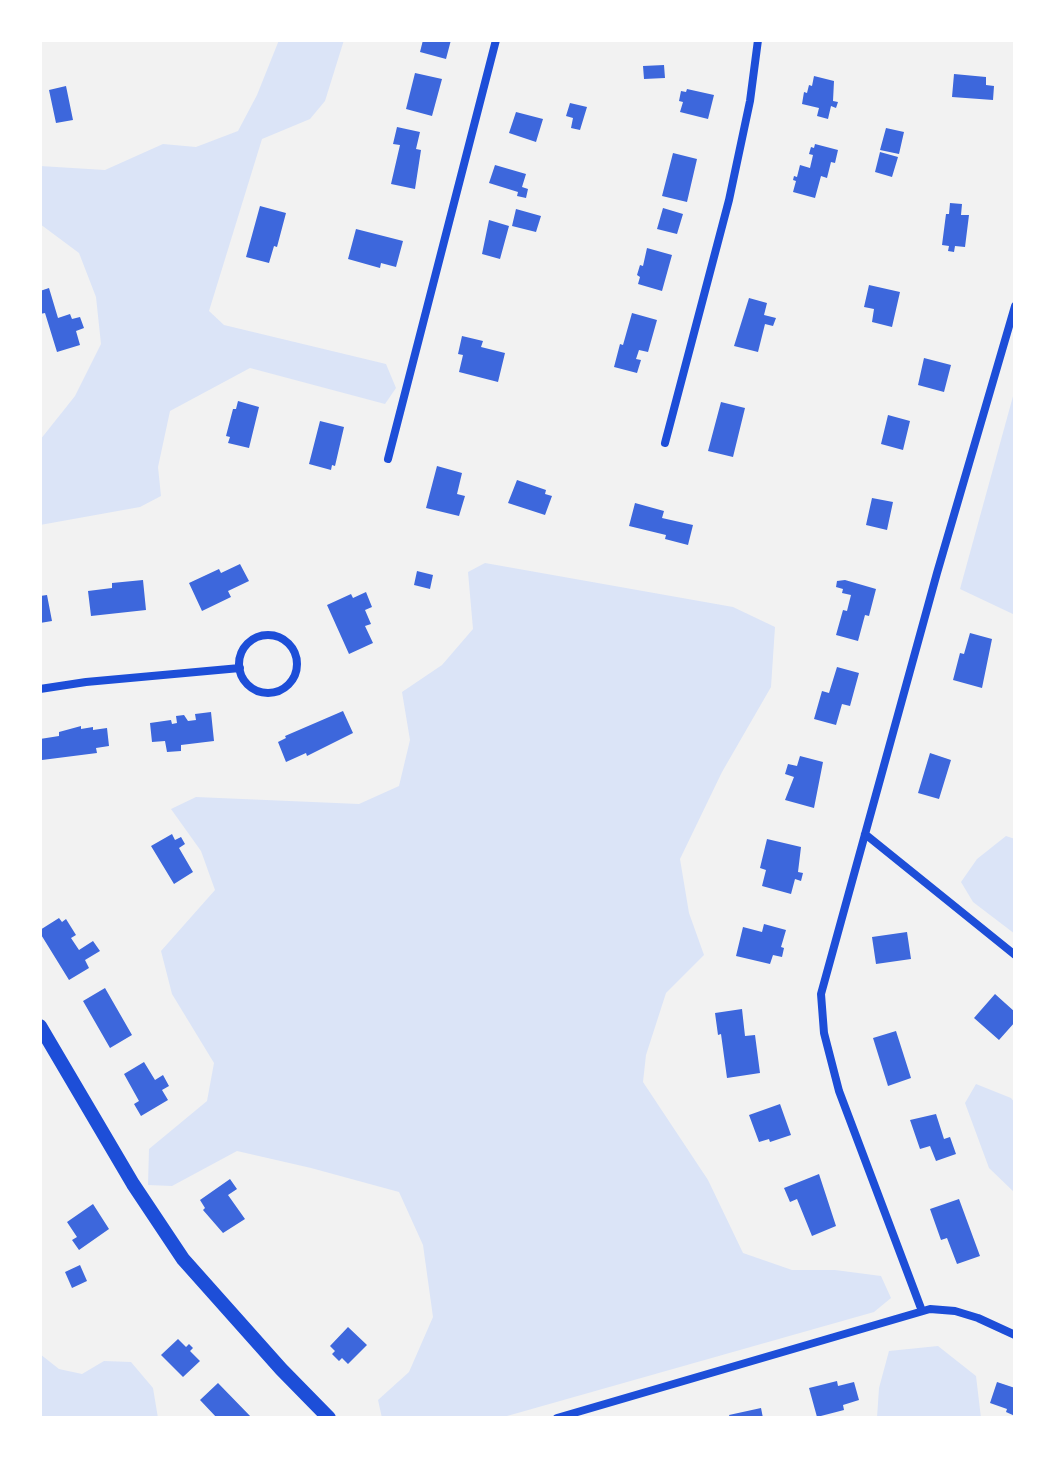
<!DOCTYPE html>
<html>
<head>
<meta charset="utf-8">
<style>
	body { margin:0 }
	#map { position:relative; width:1055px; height:1458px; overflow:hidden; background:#f2f2f2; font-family:Overpass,sans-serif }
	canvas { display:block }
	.frame { position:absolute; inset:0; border:42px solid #fff; pointer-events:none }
</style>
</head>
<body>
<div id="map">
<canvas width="1055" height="1458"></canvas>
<div class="frame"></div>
</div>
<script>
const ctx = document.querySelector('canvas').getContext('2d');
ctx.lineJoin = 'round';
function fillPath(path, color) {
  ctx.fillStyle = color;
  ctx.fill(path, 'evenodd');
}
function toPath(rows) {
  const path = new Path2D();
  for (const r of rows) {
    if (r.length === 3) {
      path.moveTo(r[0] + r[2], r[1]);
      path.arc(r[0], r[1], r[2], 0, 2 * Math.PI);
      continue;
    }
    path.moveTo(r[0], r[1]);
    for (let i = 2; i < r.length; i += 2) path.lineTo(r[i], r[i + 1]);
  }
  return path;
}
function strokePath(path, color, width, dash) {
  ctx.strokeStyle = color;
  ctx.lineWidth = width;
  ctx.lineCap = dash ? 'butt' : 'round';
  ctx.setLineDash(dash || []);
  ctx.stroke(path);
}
fillPath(toPath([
	[279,40,344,40,325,101,310,119,262,139,209,311,224,325,386,364,396,388,385,404,250,368,170,411,158,467,161,496,140,507,40,525,40,440,75,396,101,344,96,297,79,253,40,224,40,166,105,170,163,144,196,147,238,131,257,95],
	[1015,389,1015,615,960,589],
	[485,563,733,607,775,627,771,687,722,772,680,859,689,913,704,955,666,993,646,1055,643,1082,708,1180,743,1253,792,1270,835,1270,881,1276,891,1298,874,1312,500,1418,382,1418,378,1400,409,1372,433,1317,423,1245,399,1192,311,1168,237,1151,172,1186,148,1185,149,1149,207,1101,214,1063,172,994,161,951,215,890,201,851,171,809,196,797,359,804,399,786,410,740,402,692,442,665,473,629,468,572],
	[1006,836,1015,839,1015,934,973,902,961,882,977,859],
	[976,1084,1011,1098,1015,1103,1015,1193,989,1168,965,1103],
	[938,1346,976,1376,981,1418,877,1418,879,1388,889,1351],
	[40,1354,59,1369,82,1374,104,1361,131,1362,153,1388,158,1418,40,1418]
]), '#dbe4f7');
fillPath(toPath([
	[423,40,451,40,446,59,420,52],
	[664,65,665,78,644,79,643,66],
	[415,73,442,79,432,116,406,109],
	[954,74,986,77,986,85,994,86,993,100,952,97],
	[814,76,834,81,833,101,838,102,836,108,831,106,828,119,817,116,819,108,802,104,804,92,807,93,809,85,812,86],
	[66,86,73,120,56,123,49,90],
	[687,89,714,95,708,119,680,112,683,102,679,101,681,91,686,92],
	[570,103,587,107,580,130,571,128,573,118,566,116],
	[516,112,543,119,536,142,509,133],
	[397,127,420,132,416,149,421,150,415,189,391,184,400,145,393,144],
	[886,128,904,132,899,154,880,150],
	[815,144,838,150,835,163,831,162,827,178,821,176,815,198,793,192,796,181,793,180,794,176,797,177,800,165,810,168,813,155,809,154,811,147,814,148],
	[880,152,898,157,892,177,875,172],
	[673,153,697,159,687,202,662,196],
	[495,165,526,174,522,187,528,189,526,198,517,196,518,192,489,183],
	[950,203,962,204,961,215,969,215,965,247,955,246,954,252,948,251,949,246,942,245,946,214,949,214],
	[260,206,286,213,277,247,274,246,269,263,246,257],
	[663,208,683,214,677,234,657,229],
	[516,209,541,216,536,232,512,226],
	[489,220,509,226,500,259,482,254],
	[356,229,403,241,396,267,381,263,380,268,348,259],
	[647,248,672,255,662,291,638,284,640,277,637,275,640,265,643,266],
	[869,285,900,292,892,327,872,322,874,309,864,307],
	[49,288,58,318,70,314,72,319,80,317,84,328,76,331,80,345,57,352,45,313,40,314,40,291],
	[749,298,767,303,764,315,776,318,773,326,765,324,758,352,734,346],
	[632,313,657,320,648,352,639,350,636,359,641,360,637,373,614,367,620,344,623,345],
	[462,336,483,341,481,347,505,353,498,382,459,372,463,355,458,354],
	[924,358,951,365,944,392,918,385],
	[238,401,259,407,249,448,228,443,230,437,226,436,233,409,236,409],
	[721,402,745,408,733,457,708,451],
	[888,415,910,421,903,450,881,444],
	[320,421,344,427,335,466,332,465,331,470,309,464],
	[437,466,462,473,457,494,465,496,459,516,426,508],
	[517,480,546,490,545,494,552,496,545,515,508,503],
	[872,498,893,502,887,530,866,525],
	[635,503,664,511,662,518,693,525,688,545,665,539,666,535,629,526],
	[240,564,249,581,228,591,231,597,202,611,189,583,219,569,221,573],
	[417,571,433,575,430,589,414,585],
	[143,580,146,610,91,616,88,591,112,588,112,583],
	[845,580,876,589,869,616,865,615,858,641,836,635,843,610,847,611,851,595,842,593,843,589,836,587,837,581],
	[366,592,372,607,365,610,371,624,365,626,373,643,349,654,327,605,351,594,353,598],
	[47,595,52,621,40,623,40,596],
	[970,633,992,639,982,688,953,680,960,653,964,654],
	[837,667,859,673,850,706,842,704,836,725,814,719,822,691,829,693],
	[343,711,353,733,307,756,306,753,286,762,278,742,286,738,285,736],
	[211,712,214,741,181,745,181,751,167,752,165,741,152,742,150,723,171,720,172,724,177,723,176,716,184,715,188,721,196,720,195,714],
	[81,726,81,729,93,727,93,730,107,728,109,746,96,748,97,753,42,760,40,739,59,736,59,732],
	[930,753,951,760,939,799,918,793],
	[800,756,823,762,814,808,785,800,794,777,785,774,788,764,797,766],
	[172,834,175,840,181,837,185,844,179,848,193,872,174,884,151,846],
	[767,839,801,847,798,872,803,873,801,881,795,879,791,894,762,886,766,870,760,868],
	[59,918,62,922,66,919,76,935,71,938,79,950,93,941,100,951,85,960,89,968,69,980,40,933,40,930],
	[764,924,786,930,781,947,784,948,782,957,773,955,770,964,736,956,743,927,762,932],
	[907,932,911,959,876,964,872,937],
	[105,988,132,1035,110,1048,83,1001],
	[995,994,1015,1012,1015,1022,999,1040,974,1018],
	[742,1009,745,1036,755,1035,760,1073,727,1078,721,1034,718,1035,715,1013],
	[896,1031,911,1078,888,1086,873,1038],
	[144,1062,155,1080,163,1075,169,1086,162,1090,168,1100,141,1116,134,1104,139,1101,124,1074],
	[780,1104,791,1135,770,1142,769,1139,759,1142,749,1115],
	[936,1114,944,1139,950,1137,956,1154,936,1161,930,1146,920,1149,910,1120],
	[819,1174,836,1226,812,1236,797,1199,790,1202,784,1188],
	[230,1179,237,1189,228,1195,245,1219,223,1233,203,1210,205,1208,200,1200],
	[959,1199,980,1256,957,1264,947,1238,941,1240,930,1209],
	[93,1204,109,1229,79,1250,72,1240,77,1237,67,1222],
	[80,1265,87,1281,72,1288,65,1272],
	[348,1327,367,1345,348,1364,342,1358,339,1361,332,1354,335,1351,330,1346],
	[178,1339,186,1347,189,1344,193,1348,190,1351,200,1361,183,1377,161,1355],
	[837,1381,838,1386,854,1382,859,1400,843,1405,844,1410,817,1417,809,1388],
	[997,1382,1015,1388,1015,1416,1006,1412,1007,1409,990,1403],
	[218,1383,252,1418,217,1418,200,1400],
	[761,1408,763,1418,730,1418,729,1415]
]), '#3d67dc');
strokePath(toPath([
	[665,443,729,200,750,101,758,40],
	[388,459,496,40],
	[268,664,29],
	[40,689,86,682,240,668],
	[865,834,1015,955],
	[922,1311,839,1091,824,1033,821,994,937,573,1015,306],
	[557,1418,930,1309,955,1311,978,1318,1015,1335]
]), '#1d4ed8', 8);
strokePath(toPath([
	[40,1026,133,1184,183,1259,281,1369,329,1418]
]), '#1d4ed8', 14);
</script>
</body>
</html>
